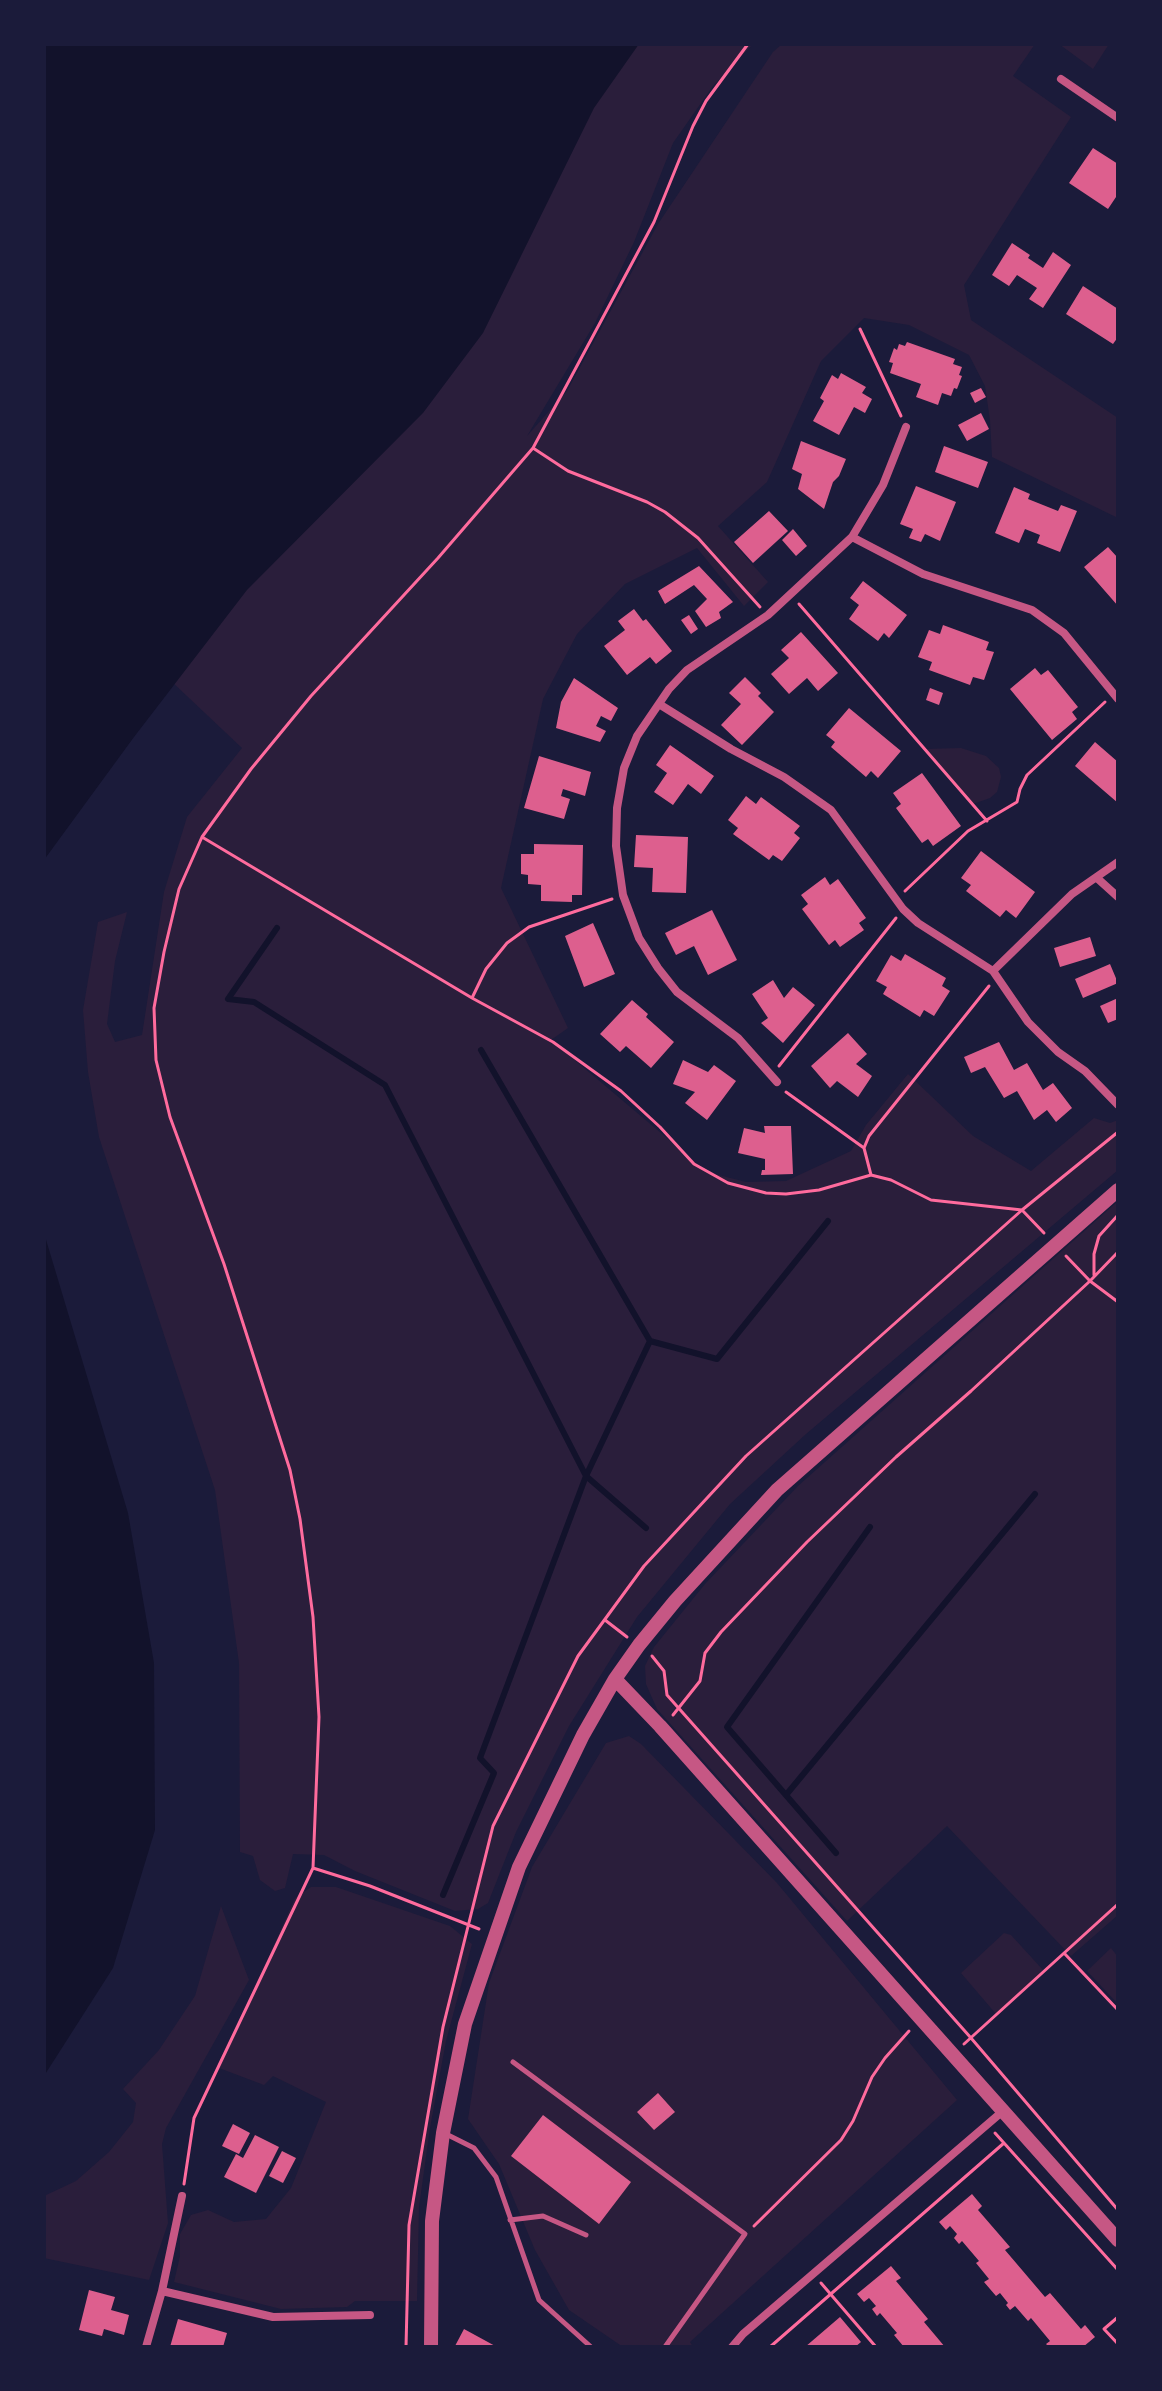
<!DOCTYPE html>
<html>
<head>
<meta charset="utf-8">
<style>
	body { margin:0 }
	#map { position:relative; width:1162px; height:2391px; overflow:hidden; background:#1b1b3a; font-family:"Noto Serif",serif }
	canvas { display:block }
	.frame { position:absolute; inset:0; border:46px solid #1b1b3a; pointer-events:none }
</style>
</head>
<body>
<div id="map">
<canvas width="1162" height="2391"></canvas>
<div class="frame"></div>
</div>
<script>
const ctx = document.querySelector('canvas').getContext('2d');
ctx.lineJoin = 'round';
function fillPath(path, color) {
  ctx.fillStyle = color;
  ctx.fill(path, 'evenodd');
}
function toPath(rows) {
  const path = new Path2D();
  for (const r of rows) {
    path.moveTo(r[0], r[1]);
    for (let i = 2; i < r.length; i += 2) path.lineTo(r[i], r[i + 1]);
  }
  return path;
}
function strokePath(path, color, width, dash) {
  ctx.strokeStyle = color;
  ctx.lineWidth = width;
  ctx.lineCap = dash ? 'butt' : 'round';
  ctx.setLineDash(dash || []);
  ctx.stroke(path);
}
fillPath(toPath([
	[207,44,753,44,713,86,673,143,634,242,595,323,527,436,567,391,658,224,773,52,782,44,1035,44,1013,76,1071,117,964,285,971,320,1118,418,1118,518,992,457,990,420,985,386,969,355,909,325,864,318,821,361,767,482,718,526,768,582,744,606,697,548,625,584,577,634,543,699,501,888,568,1028,551,1040,707,1172,746,1182,786,1181,851,1151,866,1125,908,1074,973,1136,1031,1171,1094,1118,1110,1123,1118,1120,1118,1170,806,1434,730,1504,637,1617,569,1726,516,1832,488,1903,478,1909,455,1911,355,1871,324,1855,293,1854,285,1888,275,1891,260,1880,253,1856,240,1852,239,1663,215,1490,99,1137,88,1072,83,1010,98,922,127,912,115,961,107,1024,115,1042,142,1035,164,892,187,817,242,748,44,561,44,463],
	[1059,44,1109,44,1093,69],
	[961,748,986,756,999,768,1001,777,997,792,990,798,973,804,926,749],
	[1118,1201,1118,1915,1071,1956,947,1826,847,1921,657,1709,646,1684,645,1666,654,1647,705,1584,798,1486],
	[629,1736,641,1744,777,1883,957,2100,690,2342,693,2347,623,2347,569,2310,535,2250,499,2164,468,2119,489,1983,532,1867,606,1743],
	[311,1887,336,1887,450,1926,472,1944,446,2041,430,2128,419,2207,417,2301,355,2301,347,2307,281,2309,174,2282,180,2256,180,2234,191,2215,208,2210,234,2222,266,2219,291,2188,326,2102,273,2076,264,2085,219,2068,295,1898],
	[221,1906,249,1980,166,2128,162,2144,168,2223,149,2280,44,2258,44,2196,76,2181,109,2152,133,2122,136,2103,123,2089,159,2050,195,1996],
	[1004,1933,1011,1935,1043,1970,996,2014,961,1973],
	[1111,1948,1118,1957,1118,2004,1087,1971]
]), '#2a1e3b');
fillPath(toPath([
	[44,44,639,44,594,108,483,333,423,413,247,590,134,737,44,860],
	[44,1233,128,1513,154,1663,155,1830,113,1968,44,2076]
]), '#12122b');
strokePath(toPath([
	[277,928,228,999,254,1002,385,1085,586,1476,646,1528],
	[650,1341,717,1359,828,1221],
	[786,1795,1035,1494],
	[836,1853,727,1727,870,1527],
	[443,1895,494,1773,480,1758,586,1476,650,1341,481,1050]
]), '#12122b', 6);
fillPath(toPath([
	[1093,148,1118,164,1118,194,1108,209,1069,183],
	[1012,243,1030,255,1028,258,1043,268,1053,252,1071,265,1043,308,1029,299,1037,288,1017,275,1009,286,992,275],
	[1083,286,1118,309,1118,337,1113,344,1066,314],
	[907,342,955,359,953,364,962,367,959,375,962,376,957,389,954,388,951,396,942,393,938,405,916,397,921,384,890,373,893,363,889,362,894,348,897,350,899,344,905,346],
	[841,373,866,387,862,393,872,399,865,413,854,407,839,435,813,421,824,401,820,398,832,375,838,379],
	[981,388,986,397,975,403,970,393],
	[981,413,989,429,967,441,958,425],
	[801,441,846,459,839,476,833,482,824,509,798,489,802,474,792,469],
	[944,446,988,462,978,488,935,472],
	[916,486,956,502,940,541,925,534,921,542,909,538,913,529,900,524],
	[1014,487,1030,494,1028,499,1058,511,1061,505,1077,511,1060,552,1037,543,1040,535,1025,529,1019,543,995,533],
	[769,511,788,531,753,563,734,542],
	[793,529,807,546,796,556,782,540],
	[1108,547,1118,558,1118,606,1084,567],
	[699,566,733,602,719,612,721,618,706,627,695,611,707,599,694,585,665,604,658,591],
	[863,581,907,615,889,638,884,633,878,641,849,619,859,605,850,598],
	[634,609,643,621,646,619,672,651,656,664,650,657,627,675,604,646,625,630,618,621],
	[689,615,698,629,691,634,681,620],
	[943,625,989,642,986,650,994,652,984,680,973,677,970,685,929,670,932,662,918,657,929,630,940,634],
	[801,632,838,673,818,691,807,678,789,694,771,674,789,658,781,650],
	[1035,668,1041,675,1048,670,1078,707,1072,712,1077,719,1052,740,1010,689],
	[745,677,761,693,758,696,774,712,742,745,721,725,741,704,729,693],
	[574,678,618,708,611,721,601,716,596,726,606,731,600,742,556,728,561,702],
	[930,688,943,693,939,705,926,700],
	[849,708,901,751,878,778,871,771,866,777,831,747,835,742,826,735],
	[1095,742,1118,762,1118,803,1075,766],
	[670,745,714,776,701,794,688,784,673,805,654,792,667,773,656,765],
	[539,756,591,772,585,796,563,789,561,796,570,799,564,819,524,808],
	[922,773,961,826,933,846,928,839,922,843,896,808,901,804,893,793],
	[746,796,756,804,761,797,800,826,794,833,800,838,782,861,773,855,769,860,733,834,738,828,728,820],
	[636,835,688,837,686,893,652,892,653,868,634,867],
	[534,844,583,845,582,895,572,895,572,902,541,901,541,885,528,884,528,875,521,874,521,854,534,854],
	[981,851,1035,892,1016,918,1006,910,1000,917,966,891,971,885,961,878],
	[825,877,830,885,838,879,866,918,859,923,864,930,840,947,835,940,829,945,802,909,808,904,801,895],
	[712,910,737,960,708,975,694,946,676,955,665,933],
	[593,923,615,974,584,987,565,936],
	[1090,937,1096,956,1060,967,1054,948],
	[905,954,946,978,942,986,950,991,934,1016,924,1010,920,1017,883,994,887,987,876,981,891,955,901,961],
	[1110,964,1118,983,1083,998,1075,979],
	[773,980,784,998,793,987,815,1005,783,1043,761,1023,768,1018,752,994],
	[1118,998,1118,1019,1108,1023,1100,1006],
	[632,1000,648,1014,646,1017,674,1042,651,1068,626,1046,620,1052,600,1034],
	[848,1033,867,1054,856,1064,872,1076,858,1097,837,1081,830,1088,811,1066],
	[999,1042,1014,1070,1027,1063,1043,1090,1053,1083,1072,1108,1056,1122,1047,1110,1034,1120,1017,1091,1004,1098,985,1067,971,1073,964,1057],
	[683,1060,708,1072,714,1065,736,1081,707,1120,685,1103,695,1092,673,1084],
	[764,1126,791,1126,793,1174,761,1175,762,1170,765,1170,765,1159,738,1153,744,1128,765,1133],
	[658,2093,675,2112,654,2130,637,2112],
	[543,2115,631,2182,599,2224,511,2156],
	[233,2124,250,2133,239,2154,222,2146],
	[255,2135,279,2147,256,2193,224,2177,236,2154,243,2158],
	[282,2151,296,2158,283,2183,269,2176],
	[972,2194,982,2206,978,2210,1010,2247,1005,2250,1045,2297,1050,2293,1081,2329,1085,2325,1095,2337,1083,2347,1049,2347,1046,2344,1050,2341,1031,2318,1028,2321,1015,2306,1010,2310,1006,2305,1008,2303,1000,2293,996,2296,984,2282,989,2279,976,2263,979,2261,962,2241,959,2244,954,2238,957,2234,950,2226,946,2230,939,2222],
	[891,2266,901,2278,896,2281,928,2319,924,2322,945,2347,904,2347,894,2335,897,2333,880,2313,877,2316,872,2309,876,2306,869,2298,864,2302,857,2294],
	[89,2290,115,2297,111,2310,129,2315,124,2335,104,2329,102,2336,79,2330],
	[840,2317,861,2342,855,2347,805,2347],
	[178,2319,227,2333,223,2347,170,2347],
	[464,2329,497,2347,457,2347,455,2346]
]), '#dd5f8e');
strokePath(toPath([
	[860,329,901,416],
	[533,448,568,471,647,502,665,512,698,538,760,607],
	[799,604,987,821],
	[202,837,472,998,553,1042,621,1091,660,1127,694,1164,728,1183,766,1193,786,1194,819,1190,871,1175,891,1180,931,1200,1022,1210,1044,1233],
	[905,891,968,831,1017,802,1020,789,1027,775,1105,702],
	[472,998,486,969,507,943,529,927,612,899],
	[779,1066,896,918],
	[786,1092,864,1148],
	[871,1175,864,1148,869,1136,989,986],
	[1066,1256,1090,1281,1118,1302],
	[1094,1275,1094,1254,1099,1236,1118,1215],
	[605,1620,627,1637],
	[652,1656,664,1671,667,1695,971,2038,1118,2210],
	[673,1715,700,1681,705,1653,721,1632,807,1542,896,1457,971,1391,1090,1281,1118,1252],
	[313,1868,319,1717,313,1617,300,1519,290,1470,224,1264,170,1117,156,1060,154,1008,164,952,179,889,202,837,251,769,311,696,438,558,533,448,654,222,693,126,706,101,748,44],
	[1064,1953,1118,2010],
	[964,2044,1118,1904],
	[995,2133,1118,2270],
	[184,2184,194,2118,313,1868,370,1886,479,1929],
	[754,2226,841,2140,853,2121,872,2077,885,2058,909,2031],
	[821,2283,876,2347],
	[1118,2317,1104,2329,1118,2344],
	[406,2347,409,2225,443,2027,493,1826,578,1656,644,1566,746,1456,1022,1210,1118,1132],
	[770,2347,1004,2143]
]), '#ff6b9d', 3);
strokePath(toPath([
	[513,2062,745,2234,665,2347],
	[444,2133,474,2148,496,2177,539,2300,591,2347],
	[510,2220,543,2216,586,2235]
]), '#c65784', 5);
strokePath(toPath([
	[1061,79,1118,118],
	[852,537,923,574,1032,610,1064,633,1118,699],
	[659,704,731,749,784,777,831,810,903,909,918,923,993,971,1028,1022,1058,1052,1085,1071,1118,1105],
	[1097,878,1118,897],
	[993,971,1072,894,1118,862],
	[777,1082,738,1038,677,992,658,968,639,938,623,895,616,846,617,808,624,768,637,736,669,689,687,670,768,615,852,537,883,485,906,427],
	[162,2291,273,2317,370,2315],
	[146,2347,162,2291,182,2196],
	[732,2347,743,2334,1003,2111]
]), '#c65784', 8);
strokePath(toPath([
	[615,1679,660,1726,1118,2240],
	[431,2347,432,2221,443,2133,465,2024,519,1867,583,1735,615,1679,639,1645,675,1601,777,1490,1118,1190]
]), '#c65784', 14);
</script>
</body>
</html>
